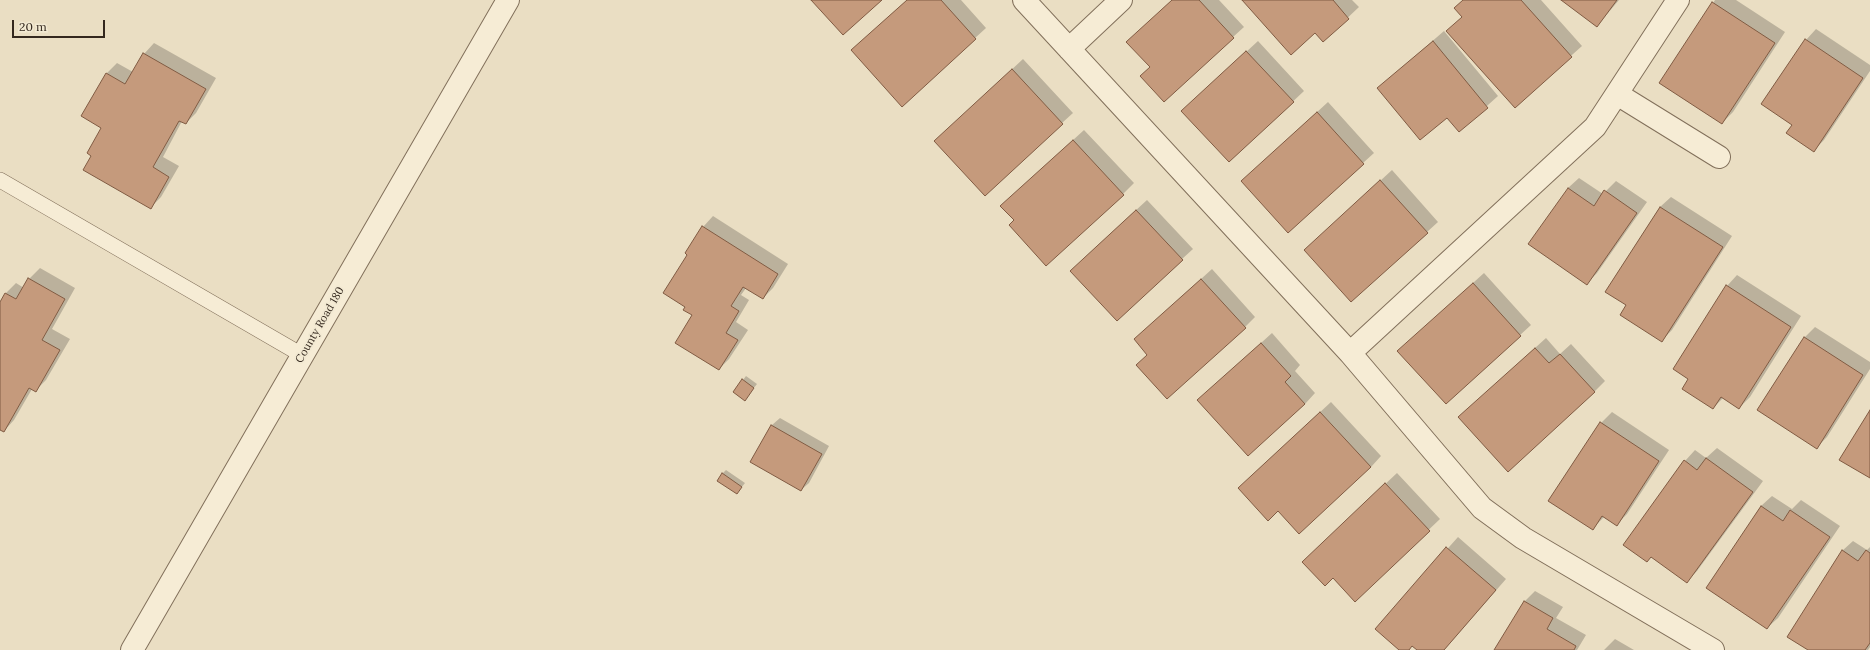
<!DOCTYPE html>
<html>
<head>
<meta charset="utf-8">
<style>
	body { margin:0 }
	#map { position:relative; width:1870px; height:650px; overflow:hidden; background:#eadec3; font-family:Lora,serif }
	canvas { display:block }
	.scale { position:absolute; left:12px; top:20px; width:93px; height:18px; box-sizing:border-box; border:2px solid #34281e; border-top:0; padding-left:5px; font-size:12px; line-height:14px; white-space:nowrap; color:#34281e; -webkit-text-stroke:3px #f2e9d2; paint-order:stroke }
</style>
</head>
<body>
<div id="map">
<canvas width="1870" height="650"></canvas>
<div class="scale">20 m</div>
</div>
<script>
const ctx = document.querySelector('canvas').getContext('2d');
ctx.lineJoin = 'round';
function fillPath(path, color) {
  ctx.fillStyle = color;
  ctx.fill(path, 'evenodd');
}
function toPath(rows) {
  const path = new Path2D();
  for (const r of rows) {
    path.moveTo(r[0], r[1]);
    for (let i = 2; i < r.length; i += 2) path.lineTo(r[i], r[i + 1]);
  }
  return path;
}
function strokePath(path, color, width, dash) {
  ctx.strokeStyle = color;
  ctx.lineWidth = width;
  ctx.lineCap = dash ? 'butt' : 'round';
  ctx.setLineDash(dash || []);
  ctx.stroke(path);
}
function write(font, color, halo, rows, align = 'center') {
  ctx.font = font + ' Lora,serif';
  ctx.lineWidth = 3.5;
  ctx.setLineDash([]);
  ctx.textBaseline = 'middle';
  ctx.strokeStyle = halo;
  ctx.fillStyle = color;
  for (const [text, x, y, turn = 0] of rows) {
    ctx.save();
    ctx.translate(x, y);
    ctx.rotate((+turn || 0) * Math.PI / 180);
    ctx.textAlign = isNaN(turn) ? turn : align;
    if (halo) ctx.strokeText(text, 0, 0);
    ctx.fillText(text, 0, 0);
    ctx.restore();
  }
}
fillPath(toPath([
	[907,0,961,0,986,28,902,105,863,40],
	[1172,0,1219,0,1244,27,1233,37,1151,67],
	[1243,0,1352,0,1359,7,1323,41,1315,32],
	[1463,0,1541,0,1582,46,1515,106,1458,21,1463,16],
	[1563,0,1619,0,1597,26],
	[1715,0,1736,0,1785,32,1733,112,1722,123,1660,83],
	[1816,29,1870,65,1870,71,1824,140,1814,150,1794,124,1806,40],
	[1444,31,1498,96,1459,131,1447,116,1378,88],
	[1258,41,1304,91,1230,161,1193,101],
	[154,43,216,78,196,113,186,123,182,121,163,157,179,166,161,197,151,207,92,155,102,127,106,74,117,63,133,72,144,54],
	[1023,59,1073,113,1062,123,946,131],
	[1328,102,1374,153,1363,163,1253,171],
	[1084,130,1134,183,1123,194,1015,220,1012,196],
	[1392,170,1438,222,1351,301,1316,240],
	[1579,178,1603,194,1616,181,1647,202,1597,273,1587,283,1568,188],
	[1671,197,1732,236,1672,330,1662,340,1627,304,1606,291,1660,207],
	[1147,200,1193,249,1182,259,1082,260],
	[713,216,788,264,773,288,763,298,746,288,741,295,749,300,736,322,748,330,729,359,719,369,694,315,688,255,703,227],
	[40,268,75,288,52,329,70,339,46,380,35,391,32,389,14,420,4,431,0,428,0,304,5,294,16,283,24,288,29,279],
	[1212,269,1255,317,1245,327,1148,354,1146,329],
	[1484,273,1531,325,1446,403,1409,341],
	[1737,275,1801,316,1750,397,1739,408,1723,398,1713,408,1690,378,1727,286],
	[1815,327,1870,362,1870,369,1827,437,1817,447,1758,410,1805,337],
	[1272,333,1300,365,1295,371,1315,393,1305,404,1209,390],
	[1546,338,1560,354,1571,344,1605,381,1594,392,1470,407],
	[746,376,757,384,745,399,743,380],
	[1331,402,1381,456,1371,467,1249,478],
	[1612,412,1669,450,1627,514,1617,524,1605,516,1592,529,1601,423],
	[780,418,829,446,809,483,801,490,751,461,772,425],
	[1717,448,1763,481,1697,571,1687,581,1685,461,1695,450,1706,458],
	[726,470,745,483,737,493,722,474],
	[1397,473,1440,519,1355,600,1333,577,1314,551],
	[1772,496,1792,509,1801,500,1840,526,1778,618,1767,628,1707,588,1761,506],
	[1458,537,1506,579,1444,650,1419,650,1413,645,1408,650,1400,650,1376,629],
	[1853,541,1867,550,1870,547,1870,647,1868,650,1810,650,1842,551],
	[1535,591,1563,607,1556,618,1586,635,1577,650,1495,650,1525,601],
	[1615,639,1634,650,1604,650]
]), '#0003');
const building = toPath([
	[811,0,882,0,843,35,811,0],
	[907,0,941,0,976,39,902,107,851,50,907,0],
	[1172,0,1199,0,1234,38,1164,102,1140,76,1150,67,1126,42,1172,0],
	[1242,0,1333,0,1349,19,1323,42,1315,33,1291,55,1242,0],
	[1463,0,1521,0,1572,57,1515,108,1446,31,1462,17,1454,8,1463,0],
	[1561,0,1617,0,1597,27,1561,0],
	[1712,2,1775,43,1722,124,1659,83,1712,2],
	[1805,39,1863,78,1814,152,1786,133,1792,125,1761,104,1805,39],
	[1433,41,1488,108,1459,132,1447,118,1420,140,1377,88,1433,41],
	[1246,51,1294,102,1229,162,1181,111,1246,51],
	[143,53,206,89,186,124,179,121,153,167,169,177,151,209,83,170,91,156,87,153,101,128,81,116,106,73,125,84,143,53],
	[1012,69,1063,124,985,196,934,141,1012,69],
	[1317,112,1364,164,1288,233,1241,181,1317,112],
	[1073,140,1124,195,1046,266,1009,225,1014,220,1000,206,1073,140],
	[1380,180,1428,233,1351,302,1304,250,1380,180],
	[1568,188,1594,206,1604,190,1637,213,1587,285,1528,244,1568,188],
	[1660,207,1723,247,1662,342,1620,315,1626,305,1605,292,1660,207],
	[1136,210,1183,260,1117,321,1070,271,1136,210],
	[702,226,778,274,763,299,743,287,731,306,739,311,726,333,738,340,719,370,675,343,692,315,683,310,685,307,663,293,687,255,685,253,702,226],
	[28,278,65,299,42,340,60,350,36,392,29,388,4,432,0,430,0,302,5,293,16,299,28,278],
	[1201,279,1246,328,1167,399,1136,365,1147,355,1134,339,1201,279],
	[1473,283,1521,336,1446,404,1397,351,1473,283],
	[1726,285,1791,327,1739,409,1721,397,1713,409,1682,389,1688,379,1673,369,1726,285],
	[1804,337,1863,375,1817,449,1757,410,1804,337],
	[1261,343,1291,376,1285,382,1305,404,1248,456,1197,400,1261,343],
	[1535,348,1549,363,1560,354,1595,392,1508,472,1458,417,1535,348],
	[742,379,754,388,745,401,733,392,742,379],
	[1870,410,1870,478,1839,460,1870,410],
	[1320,412,1371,467,1299,534,1278,511,1268,521,1238,488,1320,412],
	[1600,422,1659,461,1617,526,1602,516,1593,530,1548,501,1600,422],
	[771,425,822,454,801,491,750,462,771,425],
	[1706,458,1753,492,1687,583,1651,557,1647,562,1623,545,1684,460,1697,470,1706,458],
	[722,473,742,487,737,494,717,481,722,473],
	[1385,483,1430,531,1355,602,1333,578,1325,586,1302,562,1385,483],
	[1761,506,1783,521,1790,510,1830,537,1767,629,1706,588,1761,506],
	[1446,547,1496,590,1444,650,1417,650,1412,646,1409,650,1399,650,1375,629,1446,547],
	[1842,550,1858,561,1866,550,1870,553,1870,643,1865,650,1808,650,1787,637,1842,550],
	[1524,601,1553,618,1547,629,1576,646,1574,650,1494,650,1524,601]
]);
fillPath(building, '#c59a7c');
strokePath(building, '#805b43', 1);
const lane = toPath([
	[0,180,302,355]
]);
const street = toPath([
	[1024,0,1350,353,1482,508,1523,538,1713,650],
	[1069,49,1121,0],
	[1617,94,1719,157],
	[1350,353,1595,127,1678,0],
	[132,650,508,0]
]);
strokePath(lane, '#82705b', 16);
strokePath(street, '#82705b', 24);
strokePath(lane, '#f6ecd5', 15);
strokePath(street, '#f6ecd5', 22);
write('11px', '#34281e', '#f2e9d2', [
	["County Road 180",320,325,-60]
]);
</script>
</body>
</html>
